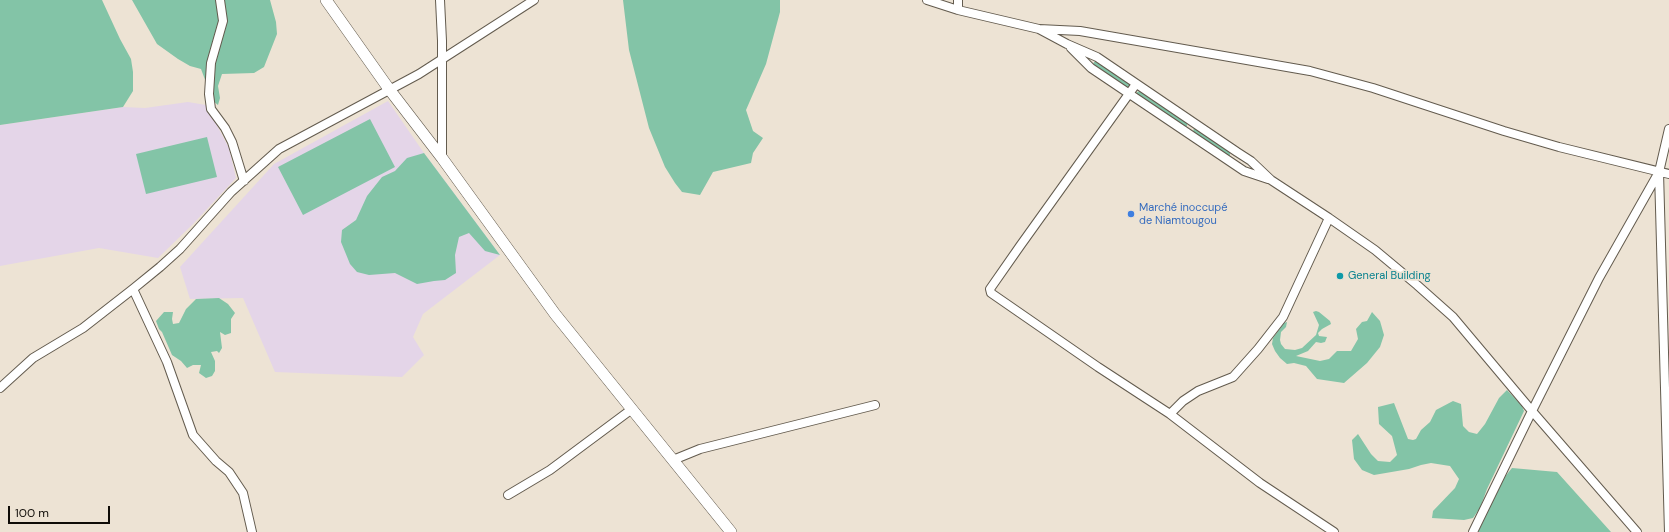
<!DOCTYPE html>
<html>
<head>
<meta charset="utf-8">
<style>
	body { margin:0 }
	#map { position:relative; width:1669px; height:532px; overflow:hidden; background:#ede3d4; font-family:"DM Sans",sans-serif }
	canvas { display:block }
	.scale { position:absolute; left:8px; top:506px; width:102px; height:18px; box-sizing:border-box; border:2px solid #0f0c07; border-top:0; padding-left:5px; font-size:12px; line-height:14px; white-space:nowrap; color:#0f0c07; -webkit-text-stroke:3px #ede3d4; paint-order:stroke }
</style>
</head>
<body>
<div id="map">
<canvas width="1669" height="532"></canvas>
<div class="scale">100 m</div>
</div>
<script>
const ctx = document.querySelector('canvas').getContext('2d');
ctx.lineJoin = 'round';
function fillPath(path, color) {
  ctx.fillStyle = color;
  ctx.fill(path, 'evenodd');
}
function toPath(rows) {
  const path = new Path2D();
  for (const r of rows) {
    path.moveTo(r[0], r[1]);
    for (let i = 2; i < r.length; i += 2) path.lineTo(r[i], r[i + 1]);
  }
  return path;
}
function strokePath(path, color, width, dash) {
  ctx.strokeStyle = color;
  ctx.lineWidth = width;
  ctx.lineCap = dash ? 'butt' : 'round';
  ctx.setLineDash(dash || []);
  ctx.stroke(path);
}
function write(font, color, halo, rows, align = 'center') {
  ctx.font = font + ' "DM Sans",sans-serif';
  ctx.lineWidth = 3.5;
  ctx.setLineDash([]);
  ctx.textBaseline = 'middle';
  ctx.strokeStyle = halo;
  ctx.fillStyle = color;
  for (const [text, x, y, turn = 0] of rows) {
    ctx.save();
    ctx.translate(x, y);
    ctx.rotate((+turn || 0) * Math.PI / 180);
    ctx.textAlign = isNaN(turn) ? turn : align;
    if (halo) ctx.strokeText(text, 0, 0);
    ctx.fillText(text, 0, 0);
    ctx.restore();
  }
}
fillPath(toPath([
	[388,101,424,153,500,255,423,314,413,337,424,355,402,377,275,372,243,298,190,299,180,267,274,164],
	[188,102,206,105,229,148,236,178,193,224,158,258,99,248,0,266,0,125,123,107,145,108]
]), '#e4d5e8');
fillPath(toPath([
	[0,0,102,0,120,39,131,59,133,72,133,91,123,107,0,125],
	[132,0,270,0,276,22,277,34,264,67,254,73,222,74,218,86,220,98,218,105,213,101,201,69,190,66,178,59,157,44],
	[623,0,780,0,780,12,766,64,746,110,753,131,763,138,753,153,751,163,713,172,700,195,682,192,675,183,665,167,649,128,629,50],
	[1094,62,1096,62,1130,84,1129,89,1093,65],
	[1140,91,1187,122,1187,126,1184,127,1137,95,1137,92],
	[370,119,395,167,303,215,278,167],
	[1194,128,1196,128,1230,152,1230,155,1228,156,1193,132],
	[207,137,217,177,146,194,136,154],
	[424,153,500,255,485,251,469,233,459,237,455,255,456,273,445,280,434,281,417,284,395,273,369,275,357,272,350,264,341,242,342,230,356,220,367,196,382,177,395,171,407,158],
	[219,298,228,304,235,313,231,319,231,333,225,335,220,332,222,348,219,353,217,351,211,352,215,361,215,371,212,376,206,378,199,373,201,365,193,365,187,368,181,361,172,355,162,332,159,329,156,321,164,312,173,312,172,319,173,324,179,323,186,309,196,299],
	[1316,311,1319,312,1330,321,1331,324,1322,329,1318,333,1319,336,1327,337,1325,342,1321,343,1316,342,1308,351,1296,356,1320,361,1329,359,1337,351,1351,351,1358,339,1356,329,1362,322,1367,321,1372,312,1380,321,1384,335,1380,347,1367,363,1344,383,1317,379,1306,366,1294,363,1287,364,1280,358,1275,351,1272,344,1273,338,1284,323,1287,322,1286,327,1281,332,1280,340,1281,344,1285,349,1295,350,1302,348,1316,335,1319,325,1313,312],
	[1507,390,1522,406,1524,411,1487,489,1480,508,1473,518,1464,520,1432,518,1433,511,1455,488,1459,479,1450,466,1431,463,1421,465,1409,469,1374,475,1362,470,1354,459,1352,440,1358,434,1371,454,1378,461,1390,462,1397,455,1392,436,1379,424,1378,407,1394,403,1408,439,1413,440,1416,439,1421,430,1430,422,1436,410,1453,401,1461,404,1463,426,1469,432,1477,434,1485,424,1499,398],
	[1512,468,1557,472,1611,532,1478,532,1503,479]
]), '#83c4a7');
const street = toPath([
	[220,0,223,21,211,63,209,94,211,109,225,128,232,142,244,181],
	[440,0,442,41,442,158],
	[927,0,958,10,1039,29,1080,31,1310,71,1373,88,1504,131,1559,147,1669,174],
	[958,10,958,0],
	[1039,29,1067,44,1097,57,1237,152,1251,161,1271,180,1329,218,1375,250,1417,285,1453,317,1532,411,1637,532],
	[1071,48,1091,68,1244,171,1268,179],
	[1136,84,1020,246,990,289,991,293,1098,367,1170,414,1260,483,1334,532],
	[133,289,167,362,193,435,216,461,229,472,243,493,252,532],
	[0,388,33,358,83,328,133,289,160,267,180,249,231,192,279,149,419,74,534,0],
	[1170,414,1183,401,1198,391,1233,377,1258,349,1283,317,1329,218],
	[673,460,700,449,875,405],
	[508,495,550,470,632,409],
	[1473,532,1532,411,1599,278,1659,172],
	[1669,532,1659,172,1669,129]
]);
const secondary = toPath([
	[326,0,389,89,442,158,555,314,731,532]
]);
strokePath(street, '#635b4e', 10);
strokePath(secondary, '#635b4e', 12);
strokePath(street, '#fff', 8);
strokePath(secondary, '#fff', 11);
for (const [x, y, r, color] of [
	[1131,214,4,"#3f7fe0"],
	[1340,276,4,"#0f9aa8"]
]) {
  const dot = new Path2D();
  dot.arc(x, y, r, 0, 2 * Math.PI);
  ctx.fillStyle = color;
  ctx.fill(dot);
  strokePath(dot, '#ede3d4', 1.5);
}
write('11px', '#366cbe', '#ede3d4', [
	["Marché inoccupé",1139,208],
	["de Niamtougou",1139,221]
], 'left');
write('11px', '#0d838f', '#ede3d4', [
	["General Building",1348,276]
], 'left');
</script>
</body>
</html>
